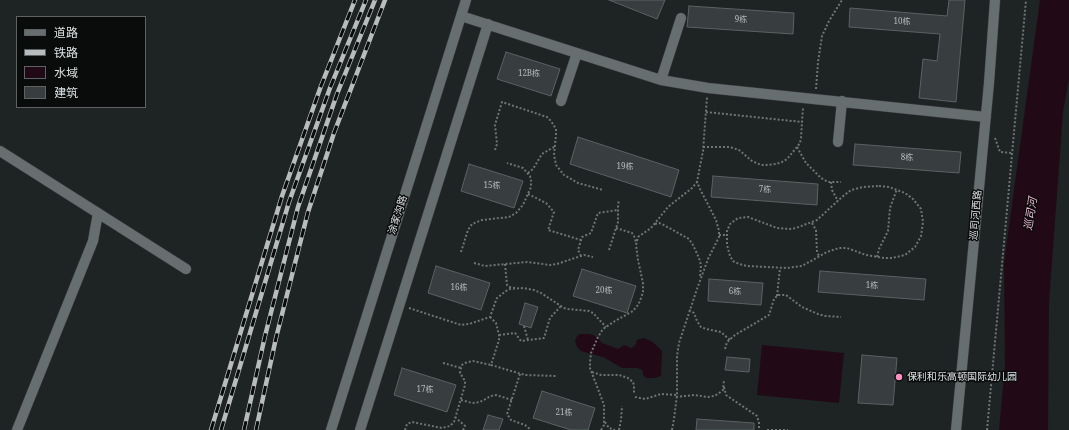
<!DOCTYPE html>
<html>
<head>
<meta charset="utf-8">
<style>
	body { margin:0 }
	#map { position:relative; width:1069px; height:430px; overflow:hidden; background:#1e2324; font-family:"Noto Serif","Noto Sans SC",serif }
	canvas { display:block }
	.legend { position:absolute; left:16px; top:16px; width:130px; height:92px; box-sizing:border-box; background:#0a0c0c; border:1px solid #5f6262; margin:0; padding:5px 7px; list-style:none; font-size:12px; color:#dee2e2 }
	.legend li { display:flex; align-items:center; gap:8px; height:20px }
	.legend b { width:20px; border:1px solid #5f6262 }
</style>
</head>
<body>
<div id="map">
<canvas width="1069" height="430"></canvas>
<ul class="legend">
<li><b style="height:5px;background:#676e6f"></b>道路</li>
<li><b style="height:5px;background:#b8bcbc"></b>铁路</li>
<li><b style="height:11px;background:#210a15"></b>水域</li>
<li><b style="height:11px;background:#383e3f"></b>建筑</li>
</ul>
</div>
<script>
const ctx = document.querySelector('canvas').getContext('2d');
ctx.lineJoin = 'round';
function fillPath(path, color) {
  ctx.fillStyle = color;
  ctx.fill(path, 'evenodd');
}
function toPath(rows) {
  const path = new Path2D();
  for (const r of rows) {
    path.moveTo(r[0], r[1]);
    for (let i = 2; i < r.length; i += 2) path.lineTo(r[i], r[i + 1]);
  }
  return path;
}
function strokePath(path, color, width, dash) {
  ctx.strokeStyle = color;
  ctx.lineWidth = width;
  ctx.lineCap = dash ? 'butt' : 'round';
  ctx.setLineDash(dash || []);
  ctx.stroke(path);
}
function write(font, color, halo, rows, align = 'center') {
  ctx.font = font + ' "Noto Serif","Noto Sans SC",serif';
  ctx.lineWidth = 3;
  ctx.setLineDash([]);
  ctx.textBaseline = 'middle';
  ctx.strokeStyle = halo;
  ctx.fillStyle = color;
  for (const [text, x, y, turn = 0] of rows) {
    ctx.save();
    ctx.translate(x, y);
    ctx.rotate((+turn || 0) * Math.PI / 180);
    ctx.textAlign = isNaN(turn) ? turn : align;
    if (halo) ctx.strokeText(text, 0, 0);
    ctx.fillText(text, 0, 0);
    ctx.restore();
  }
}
fillPath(toPath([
	[1040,0,1069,0,1069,79,1063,112,1049,303,1048,430,999,430,1005,365,1004,263],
	[580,334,589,334,593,335,598,338,602,343,613,347,618,349,624,345,627,346,631,348,632,348,636,344,637,340,639,339,644,338,651,341,654,343,662,351,661,376,654,378,646,378,643,375,643,371,640,369,637,368,622,368,603,357,581,351,577,347,575,341,577,336],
	[762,345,844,353,839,403,757,395]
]), '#210a15');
const building = toPath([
	[609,0,665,0,657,19,609,0],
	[949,0,965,0,956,102,919,98,923,59,937,61,940,34,849,27,850,8,947,16,949,0],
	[689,6,794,13,793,34,687,27,689,6],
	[506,52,560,69,551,96,497,79,506,52],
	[578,137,679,170,671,197,570,164,578,137],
	[855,144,961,152,959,173,853,165,855,144],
	[469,164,523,181,514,208,461,191,469,164],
	[713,176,818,184,817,205,711,197,713,176],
	[436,266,490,283,481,310,428,293,436,266],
	[582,269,636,286,627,313,573,296,582,269],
	[820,271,926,279,924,300,818,292,820,271],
	[709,279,763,283,761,305,708,301,709,279],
	[525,303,538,307,531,328,519,324,525,303],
	[862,355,897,358,893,405,858,403,862,355],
	[727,357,750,359,749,372,725,370,727,357],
	[402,368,456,385,447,412,394,395,402,368],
	[542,391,595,408,588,430,571,430,533,418,542,391],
	[488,415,503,419,499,430,483,430,488,415],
	[697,419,754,423,754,430,696,430,697,419]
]);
fillPath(building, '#383e3f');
strokePath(building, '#5b6263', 1);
const street = toPath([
	[461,16,661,80,708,88,986,117],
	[661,80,681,18],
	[561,101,577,53],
	[838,142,842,101],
	[0,151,186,269],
	[17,430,93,241,98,213],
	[331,430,466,0],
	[360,430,488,24],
	[956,430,989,83,995,0]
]);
strokePath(street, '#3b3f40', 11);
strokePath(toPath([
	[816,89,818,62,822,36,829,21,842,0],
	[706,112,802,122,803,108],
	[995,138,1000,152,1012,153],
	[703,147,730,147,739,150,752,161,761,165,766,165,776,164,782,162,787,159,797,147,800,143,801,138,802,122],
	[797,147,806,163,821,178,828,182,841,182],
	[495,150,497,144,495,125,502,102,547,117,551,121,556,129,556,135,554,155,556,165,564,175,578,183,603,190],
	[528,173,533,169,542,154,554,147],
	[831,182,832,190,838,201],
	[879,186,889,187,905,193,913,199,921,209,923,222,921,236,915,247,905,255,892,258,884,258,866,255,847,248,839,248,827,252,802,266,787,268,747,266,739,264,733,261,730,256,727,245,727,231,730,224,738,218,748,217,777,228,790,229,796,228,817,220,842,197,851,190,863,187,879,186],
	[528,194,546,203,554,212,548,230,581,240],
	[812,223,816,230,817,252,819,256],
	[655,224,659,223,662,224,689,239,693,245,699,258,701,265,700,277],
	[616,228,632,233,634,236,636,242],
	[719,235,727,235],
	[609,250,618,222,618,205,619,200],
	[461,252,468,230,472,224,482,220,509,217,516,213,523,205,531,187,531,180,530,176,523,168,507,163],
	[581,256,578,250,582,237,591,233,598,213,618,210],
	[877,257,879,249,888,231,890,208,897,189],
	[474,263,485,266,527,262,550,265,557,264,584,255,593,257],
	[505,264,507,285,509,287,515,288],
	[777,296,780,268],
	[409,308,461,325,469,324,490,317,495,303,497,298,506,291,510,289,523,288,534,290,541,293,564,308,568,309,589,311,593,313,606,327],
	[689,310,694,313,697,321,701,327,706,329,721,332,730,340],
	[490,317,496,323,499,335,499,340,491,365,525,375,556,376],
	[524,326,528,340],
	[499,335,515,333,521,341,544,338,550,318,561,306],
	[725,349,727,342,735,335,769,315,774,299,778,295,786,295,802,307,818,314,825,316,841,317],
	[443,363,461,368],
	[592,372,601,375,619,375,628,378,633,382,634,386,634,394],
	[520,374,507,414,511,420,525,425,531,430],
	[724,387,726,395,757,416,759,423,759,430],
	[635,397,645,399,661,394,677,395],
	[676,397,694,395,708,397,714,396,718,394,723,390,724,380],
	[461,400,472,403,480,402,491,396,496,395,512,400],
	[455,417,465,426,463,430],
	[605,422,609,428,615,430],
	[405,430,407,424,412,422,442,428,450,426,454,422,465,385,465,381,460,373,461,368,462,365,465,363,473,361,491,365],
	[601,430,604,425,604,405,590,368,590,362,591,353,598,337,603,329,615,321,633,311,638,305,640,301,643,292,643,283,638,260,636,245,638,237,651,228,668,207,692,188,697,182],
	[619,430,621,420,622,406],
	[672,430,674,419,677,395,677,356,679,343,697,289,708,259,719,237,719,231,716,220,700,189,697,182,703,151,707,97],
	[767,430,788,430],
	[987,430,1026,0]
]), '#707475', 2, [2, 2]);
strokePath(street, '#676e6f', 10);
const rail = toPath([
	[211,430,282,196,321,86,355,0],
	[221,430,289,202,330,88,366,0],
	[244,430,265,336,298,207,337,94,375,0],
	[256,430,276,338,308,212,334,133,385,0]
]);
strokePath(rail, '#b8bcbc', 4.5);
strokePath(rail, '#0a0c0c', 3, [9]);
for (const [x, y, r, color] of [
	[899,377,4,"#fc8fc2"]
]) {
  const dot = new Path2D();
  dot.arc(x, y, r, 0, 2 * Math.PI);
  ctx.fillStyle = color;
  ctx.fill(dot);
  strokePath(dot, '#0a0c0c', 1.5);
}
write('8px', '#b4b9b9', null, [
	["9栋",741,20],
	["10栋",902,22],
	["12B栋",529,74],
	["8栋",907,158],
	["19栋",625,167],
	["15栋",492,186],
	["7栋",765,190],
	["1栋",872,286],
	["16栋",459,288],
	["20栋",604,291],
	["6栋",735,292],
	["17栋",425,390],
	["21栋",564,413]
]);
write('10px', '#dee2e2', '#0a0c0c', [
	["涂家沟路",398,215,-72],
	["巡司河西路",976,215,-85]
]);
write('10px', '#dee2e2', '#0a0c0c', [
	["保利和乐高顿国际幼儿园",907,377]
], 'left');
write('italic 11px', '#f0b8d0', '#0a0c0c', [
	["巡司河",1031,214,-81]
]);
</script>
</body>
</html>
